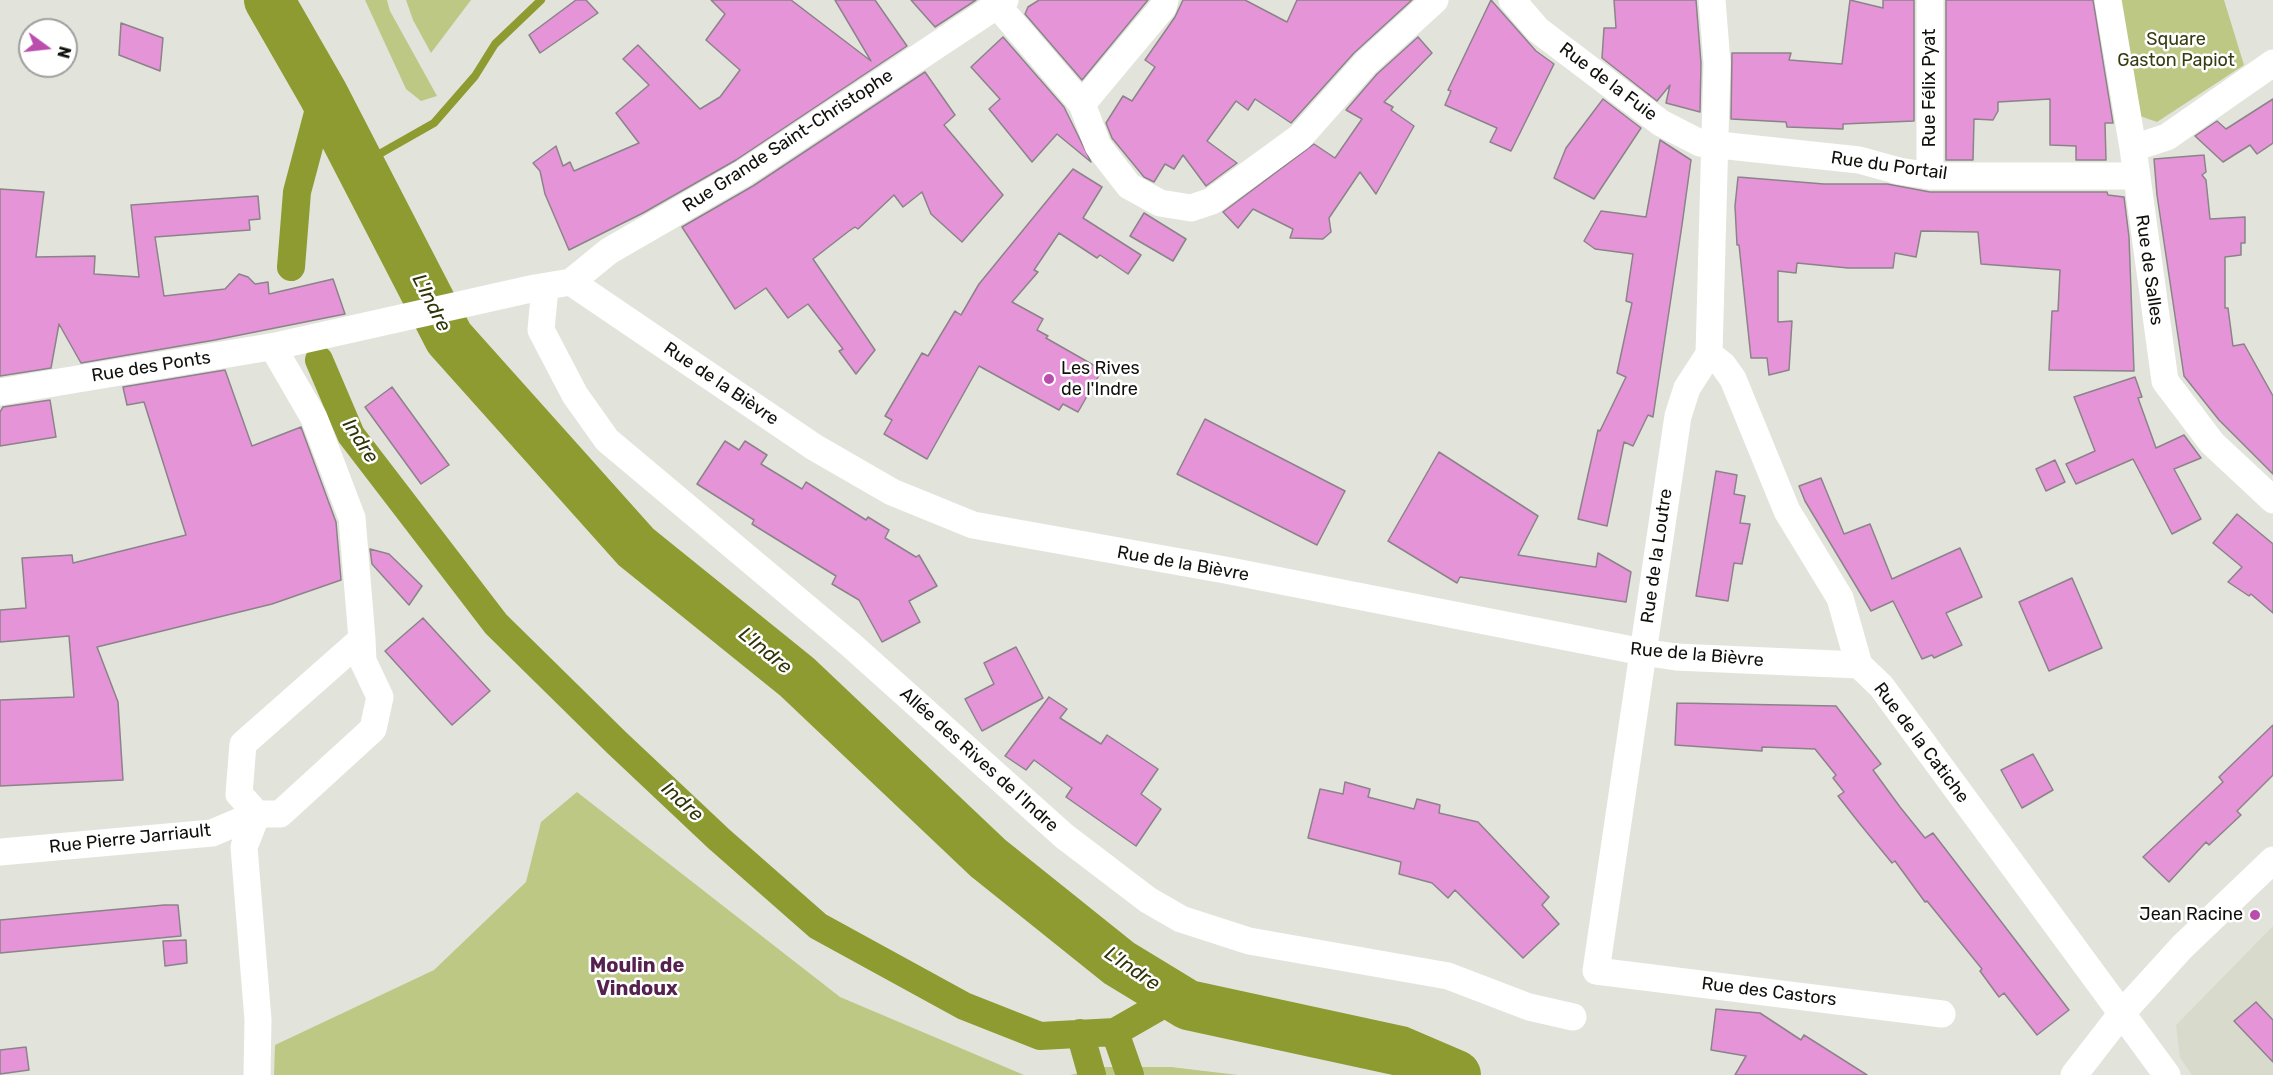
<!DOCTYPE html>
<html>
<head>
<meta charset="utf-8">
<style>
	body { margin:0 }
	#map { position:relative; width:2273px; height:1075px; overflow:hidden; background:#e2e4db; font-family:Rubik,sans-serif }
	canvas { display:block }
	.north { position:absolute; left:18px; top:18px; width:60px; height:60px; box-sizing:border-box; background:#fff; border:2px solid #9f9f9e; border-radius:50%; rotate:105deg; font-size:16px; font-weight:700; line-height:24px; text-align:center; color:#10100d }
	.north::after { content:''; display:block; margin:auto; width:21px; height:27px; background:#bb4dac; clip-path:polygon(50% 0,100% 100%,50% 72%,0 100%) }
</style>
</head>
<body>
<div id="map">
<canvas width="2273" height="1075"></canvas>
<div class="north">N</div>
</div>
<script>
const ctx = document.querySelector('canvas').getContext('2d');
ctx.lineJoin = 'round';
function fillPath(path, color) {
  ctx.fillStyle = color;
  ctx.fill(path, 'evenodd');
}
function toPath(rows) {
  const path = new Path2D();
  for (const r of rows) {
    path.moveTo(r[0], r[1]);
    for (let i = 2; i < r.length; i += 2) path.lineTo(r[i], r[i + 1]);
  }
  return path;
}
function strokePath(path, color, width, dash) {
  ctx.strokeStyle = color;
  ctx.lineWidth = width;
  ctx.lineCap = dash ? 'butt' : 'round';
  ctx.setLineDash(dash || []);
  ctx.stroke(path);
}
function write(font, color, halo, rows, align = 'center') {
  ctx.font = font + ' Rubik,sans-serif';
  ctx.lineWidth = 5;
  ctx.setLineDash([]);
  ctx.textBaseline = 'middle';
  ctx.strokeStyle = halo;
  ctx.fillStyle = color;
  for (const [text, x, y, turn = 0] of rows) {
    ctx.save();
    ctx.translate(x, y);
    ctx.rotate((+turn || 0) * Math.PI / 180);
    ctx.textAlign = isNaN(turn) ? turn : align;
    if (halo) ctx.strokeText(text, 0, 0);
    ctx.fillText(text, 0, 0);
    ctx.restore();
  }
}
fillPath(toPath([
	[2273,926,2273,1075,2192,1075,2180,1058,2176,1025]
]), '#d8dbcb');
fillPath(toPath([
	[365,0,387,0,390,11,437,96,421,101,406,89],
	[406,0,471,0,431,53,413,20],
	[2117,0,2224,0,2244,65,2157,122,2137,115],
	[577,792,840,997,1024,1075,274,1075,275,1045,434,970,526,882,541,822],
	[1102,1067,1171,1067,1238,1075,1070,1075]
]), '#bdc885');
strokePath(toPath([
	[360,165,434,123,475,76,495,44,541,0]
]), '#8e9b31', 8);
strokePath(toPath([
	[291,267,297,192,323,94],
	[319,360,351,435,496,624,616,742,719,839,818,926,964,1006,1040,1036,1115,1032,1176,997],
	[1115,1032,1130,1075],
	[1080,1033,1092,1075]
]), '#8e9b31', 28);
strokePath(toPath([
	[269,0,323,94,449,338,636,547,797,677,988,858,1119,963,1188,1005,1400,1051,1456,1075]
]), '#8e9b31', 50);
const building = toPath([
	[576,0,586,0,598,13,540,53,529,35,576,0],
	[711,0,791,0,871,61,835,0,875,0,907,46,736,160,643,213,569,250,545,194,540,171,533,163,556,146,563,166,570,162,574,171,639,143,616,113,649,85,623,59,638,45,700,109,720,97,740,70,706,40,725,14,711,0],
	[911,0,976,0,935,27,911,0],
	[1039,0,1148,0,1082,80,1025,14,1028,7,1039,0],
	[1183,0,1245,0,1287,22,1297,0,1412,0,1354,53,1291,123,1255,99,1248,110,1236,101,1207,141,1237,163,1206,186,1183,155,1174,169,1165,164,1154,182,1144,177,1112,138,1106,123,1123,96,1132,101,1155,67,1145,60,1175,17,1183,0],
	[1491,0,1536,51,1554,64,1511,151,1490,142,1497,128,1445,105,1451,91,1448,90,1491,0],
	[1614,0,1696,0,1701,63,1700,112,1666,103,1670,85,1657,101,1602,58,1604,28,1616,28,1614,0],
	[1850,0,1883,8,1883,0,1914,0,1914,121,1843,124,1843,129,1787,127,1786,122,1731,119,1732,53,1791,53,1789,60,1842,64,1850,0],
	[1946,0,2093,0,2113,123,2105,123,2106,160,2076,160,2076,146,2050,145,2050,99,1998,102,1998,111,1993,120,1974,119,1973,160,1946,160,1946,0],
	[121,23,163,38,160,71,119,55,121,23],
	[1003,37,1064,107,1091,162,1057,134,1032,162,989,109,1000,99,971,67,1003,37],
	[1418,37,1432,53,1384,102,1393,107,1391,110,1414,126,1376,194,1360,172,1329,218,1331,232,1323,239,1290,238,1293,229,1253,209,1238,228,1223,212,1314,144,1335,158,1362,119,1346,110,1377,74,1418,37],
	[925,72,955,115,944,125,1003,195,962,242,931,214,922,192,903,207,894,195,858,229,855,227,849,231,813,259,875,350,856,374,839,351,843,349,808,304,788,318,766,288,735,309,682,227,753,186,925,72],
	[1603,99,1641,128,1594,199,1554,178,1566,148,1603,99],
	[2273,99,2273,143,2257,154,2250,145,2223,162,2195,136,2217,121,2226,129,2273,99],
	[1660,140,1691,160,1682,225,1653,417,1648,415,1633,446,1624,442,1607,526,1578,519,1598,430,1600,431,1626,377,1617,373,1632,303,1626,301,1633,254,1595,249,1584,241,1601,211,1646,217,1660,140],
	[2204,155,2206,172,2202,175,2206,180,2210,219,2245,217,2245,243,2241,243,2241,255,2225,257,2225,308,2228,308,2233,346,2244,344,2273,396,2273,474,2219,420,2184,376,2157,195,2154,159,2204,155],
	[1073,169,1102,187,1083,218,1141,255,1128,274,1100,255,1097,258,1059,233,1034,270,1038,272,1012,302,1043,319,1037,330,1048,336,1046,338,1102,370,1078,412,1063,404,1059,410,979,366,927,459,884,434,892,420,885,416,922,353,928,356,955,311,961,315,979,284,1073,169],
	[1738,177,1824,184,1887,184,1930,192,2107,192,2108,195,2124,197,2129,237,2134,371,2049,370,2052,311,2058,311,2060,270,1981,264,1978,232,1921,231,1916,257,1895,253,1893,268,1848,268,1797,263,1796,273,1778,271,1778,322,1792,321,1789,370,1769,375,1767,358,1751,358,1739,245,1737,245,1735,206,1738,177],
	[0,189,44,192,36,257,95,256,94,274,139,277,131,205,258,196,260,219,249,220,250,230,155,237,164,296,225,289,239,274,248,277,255,284,268,282,269,294,333,279,345,314,215,340,81,363,59,324,51,368,0,376,0,189],
	[1144,213,1186,239,1173,261,1130,236,1144,213],
	[225,370,252,446,301,427,336,522,341,580,272,604,97,647,118,702,123,780,0,786,0,700,74,697,69,636,0,642,0,610,26,608,22,558,72,555,73,563,186,535,144,402,127,405,123,387,225,370],
	[2135,377,2142,397,2138,398,2156,448,2184,435,2201,458,2174,469,2201,519,2172,534,2133,459,2076,484,2066,464,2095,451,2074,397,2135,377],
	[392,387,449,465,421,484,365,407,392,387],
	[50,400,56,437,0,446,0,412,3,407,50,400],
	[1205,419,1345,491,1317,545,1177,474,1205,419],
	[725,441,739,450,745,441,767,455,761,464,802,489,806,482,866,520,868,517,889,530,885,538,916,557,919,555,937,586,909,601,920,622,882,642,859,600,832,584,836,576,752,524,754,520,697,484,725,441],
	[1439,452,1538,516,1518,555,1596,567,1598,553,1631,572,1626,602,1460,577,1457,583,1388,541,1439,452],
	[2055,460,2065,482,2046,491,2036,469,2055,460],
	[1716,471,1737,475,1734,494,1745,496,1740,523,1750,524,1742,564,1734,563,1728,601,1696,596,1716,471],
	[1821,478,1844,534,1870,524,1892,579,1960,548,1982,597,1946,613,1962,645,1934,658,1932,655,1922,659,1893,601,1871,611,1805,501,1799,486,1821,478],
	[2237,514,2273,544,2273,613,2251,594,2249,596,2228,582,2242,567,2213,543,2237,514],
	[370,549,389,554,422,586,409,605,372,564,370,549],
	[2072,578,2102,648,2049,671,2019,602,2072,578],
	[423,618,490,691,452,725,385,651,423,618],
	[1016,647,1043,698,982,731,965,699,994,684,984,663,1016,647],
	[1049,697,1067,709,1060,718,1101,744,1107,735,1158,769,1141,794,1161,809,1136,846,1066,797,1072,788,1034,760,1026,770,1005,756,1049,697],
	[1677,703,1836,706,1881,764,1873,770,1900,807,1925,838,1933,833,2069,1010,2037,1035,2004,993,1999,997,1980,971,1982,969,1927,901,1925,902,1895,861,1892,863,1860,824,1838,796,1844,792,1833,778,1836,775,1815,749,1762,747,1762,751,1675,745,1677,703],
	[2273,725,2273,775,2237,811,2241,815,2209,845,2206,842,2169,882,2143,857,2223,782,2219,777,2273,725],
	[2033,754,2053,790,2022,808,2001,770,2033,754],
	[1345,782,1370,789,1368,797,1414,809,1417,799,1440,805,1439,813,1478,822,1549,897,1542,905,1559,924,1523,958,1455,890,1448,898,1432,883,1399,874,1401,862,1308,838,1320,789,1343,794,1345,782],
	[164,905,178,905,181,936,0,953,0,920,164,905],
	[186,940,187,963,165,966,163,941,186,940],
	[2256,1002,2273,1020,2273,1062,2234,1021,2256,1002],
	[1716,1009,1760,1013,1801,1040,1804,1035,1867,1075,1735,1075,1746,1056,1711,1050,1716,1009],
	[26,1047,29,1070,0,1074,0,1050,26,1047]
]);
fillPath(building, '#e594d8');
strokePath(building, '#8b8389', 1.5);
strokePath(toPath([
	[1512,0,1538,30,1661,123,1700,143,1859,160,1899,171,1930,176,2135,176],
	[1712,0,1717,63,1709,354,1687,388,1678,416,1596,971,1942,1014],
	[2108,0,2133,148,2165,381,2212,443,2273,500],
	[997,5,1082,104,1098,146,1129,186,1160,203,1191,208,1212,201,1300,137,1366,63,1435,0],
	[1082,104,1163,7,1165,0],
	[2133,148,2167,137,2273,63],
	[1930,176,1930,0],
	[571,282,814,447,892,492,973,525,1225,570,1643,652,1676,657,1859,665],
	[545,287,541,330,575,395,607,440,851,645,1064,836,1148,900,1181,919,1249,941,1448,976,1529,1007,1573,1017],
	[276,346,278,356,314,418,352,518,362,639,363,661,380,697,373,729,280,814,257,814,239,794,243,744,362,639],
	[1709,354,1723,365,1733,379,1787,511,1840,598,1859,665,1881,686,2167,1075],
	[0,392,276,346,535,288,571,282,609,251,744,173,1005,0],
	[0,852,212,833,257,814,244,847,258,1020,257,1075],
	[2074,1075,2122,1013,2182,947,2273,860]
]), '#fff', 27);
for (const [x, y, r, color] of [
	[1049,379,6,"#bb4dac"],
	[2255,915,6,"#bb4dac"]
]) {
  const dot = new Path2D();
  dot.arc(x, y, r, 0, 2 * Math.PI);
  ctx.fillStyle = color;
  ctx.fill(dot);
  strokePath(dot, '#fff', 2);
}
write('18px', '#363b10', '#fff', [
	["Square",2176,40],
	["Gaston Papiot",2176,61]
]);
write('18px', '#10100d', '#fff', [
	["Rue de la Fuie",1608,82,37],
	["Rue Félix Pyat",1930,88,-90],
	["Rue Grande Saint-Christophe",788,141,-33],
	["Rue du Portail",1889,166,8],
	["Rue de Salles",2149,270,82],
	["Rue des Ponts",151,367,-9],
	["Rue de la Bièvre",721,384,34],
	["Rue de la Loutre",1657,556,-82],
	["Rue de la Bièvre",1183,564,10],
	["Rue de la Bièvre",1697,655,5],
	["Rue de la Catiche",1921,743,53],
	["Allée des Rives de l'Indre",979,760,42],
	["Rue Pierre Jarriault",130,839,-6],
	["Rue des Castors",1769,992,7]
]);
write('18px', '#10100d', '#fff', [
	["Les Rives",1061,369],
	["de l'Indre",1061,390],
	["Jean Racine",2243,915,"right"]
], 'left');
write('italic 20px', '#2f3407', '#fff', [
	["L'Indre",431,303,63],
	["Indre",360,441,57],
	["L'Indre",765,651,39],
	["Indre",682,802,42],
	["L'Indre",1132,969,34]
]);
write('bold 20px', '#56214e', '#fff', [
	["Moulin de",637,966],
	["Vindoux",637,989]
]);
</script>
</body>
</html>
